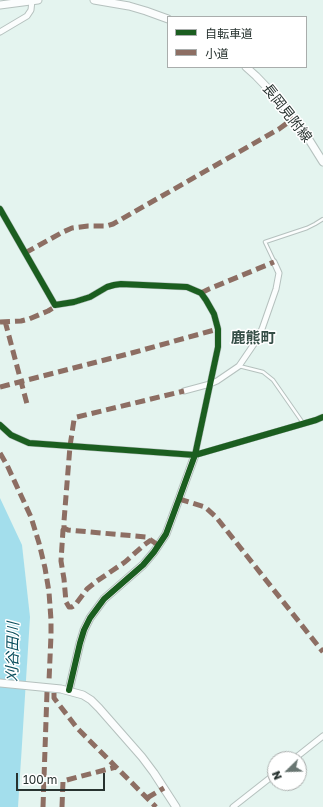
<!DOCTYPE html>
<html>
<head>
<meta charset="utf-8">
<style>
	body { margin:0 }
	#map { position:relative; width:323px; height:807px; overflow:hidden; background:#e4f4ef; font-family:"Golos Text","Noto Sans JP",sans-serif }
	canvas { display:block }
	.legend { position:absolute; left:167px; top:16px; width:140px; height:52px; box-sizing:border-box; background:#fff; border:1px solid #a9adac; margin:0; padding:5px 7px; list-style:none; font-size:12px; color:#27322f }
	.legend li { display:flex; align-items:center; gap:8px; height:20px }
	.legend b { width:20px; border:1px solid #a9adac }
	.north { position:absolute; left:267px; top:751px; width:40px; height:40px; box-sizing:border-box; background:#fff; border:1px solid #a9adac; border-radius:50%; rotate:247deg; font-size:11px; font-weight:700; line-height:16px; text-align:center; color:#27322f }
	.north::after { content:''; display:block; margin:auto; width:14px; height:18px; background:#697672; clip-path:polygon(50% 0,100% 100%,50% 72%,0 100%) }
	.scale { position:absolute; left:16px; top:773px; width:89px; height:18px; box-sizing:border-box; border:2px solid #27322f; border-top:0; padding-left:5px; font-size:12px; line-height:14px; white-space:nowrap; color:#27322f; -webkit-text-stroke:3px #fff; paint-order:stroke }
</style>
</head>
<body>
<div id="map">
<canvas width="323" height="807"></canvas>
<ul class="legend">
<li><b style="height:5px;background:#1b5e20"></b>自転車道</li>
<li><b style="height:5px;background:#8d6e63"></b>小道</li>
</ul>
<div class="north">N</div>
<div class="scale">100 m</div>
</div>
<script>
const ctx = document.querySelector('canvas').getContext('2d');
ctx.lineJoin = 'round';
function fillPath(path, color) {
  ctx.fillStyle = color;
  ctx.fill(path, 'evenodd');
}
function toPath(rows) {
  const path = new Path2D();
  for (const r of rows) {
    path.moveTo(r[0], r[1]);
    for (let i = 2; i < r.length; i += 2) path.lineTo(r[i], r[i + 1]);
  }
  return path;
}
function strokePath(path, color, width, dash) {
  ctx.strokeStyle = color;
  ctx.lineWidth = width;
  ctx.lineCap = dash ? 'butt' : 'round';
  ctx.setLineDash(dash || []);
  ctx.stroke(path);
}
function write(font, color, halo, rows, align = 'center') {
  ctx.font = font + ' "Golos Text","Noto Sans JP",sans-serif';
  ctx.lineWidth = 3;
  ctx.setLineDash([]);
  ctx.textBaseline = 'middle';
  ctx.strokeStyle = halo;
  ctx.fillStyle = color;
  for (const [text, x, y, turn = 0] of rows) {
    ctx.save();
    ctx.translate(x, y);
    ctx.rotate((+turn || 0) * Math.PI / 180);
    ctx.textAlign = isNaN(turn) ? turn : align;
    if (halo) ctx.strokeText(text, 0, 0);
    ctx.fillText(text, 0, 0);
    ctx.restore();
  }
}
fillPath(toPath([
	[0,498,22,545,30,617,18,807,0,807]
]), '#a3deec');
const lane = toPath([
	[274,261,265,242,307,228,315,224,323,219],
	[239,366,263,372,273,380,303,423]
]);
const street = toPath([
	[0,32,27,16,31,10,32,0],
	[0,209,55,305,74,302,90,297,107,287,114,285,121,284,187,287,201,293,206,300,214,314,218,329,218,347,195,455],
	[184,391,210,384,217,381,239,366,254,344,262,329,276,289,279,273,274,262],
	[0,425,11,435,29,443,195,455,316,420,323,417],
	[294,759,323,736],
	[233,807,275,774]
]);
const secondary = toPath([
	[94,0,129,6,146,11,168,19],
	[0,5,38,0],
	[246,67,256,76,280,101,308,138,323,162],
	[0,683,61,689,83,695,91,700,99,708,142,757,154,773,176,807],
	[69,690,80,643,84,630,90,618,104,599,143,565,154,552,166,534,179,499,195,455]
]);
strokePath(lane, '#b5c1be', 4.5);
strokePath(street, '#b5c1be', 7);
strokePath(secondary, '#b5c1be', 9);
strokePath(lane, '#fbfdfd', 2.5);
strokePath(street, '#fbfdfd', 5);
strokePath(secondary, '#fbfdfd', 7);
strokePath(toPath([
	[25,253,63,232,72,228,88,226,106,226,113,224,279,129,294,118],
	[201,293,209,289,274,262],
	[5,321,27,404],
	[0,322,21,321,29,319,48,311,53,308,55,305],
	[0,387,128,354,218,329],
	[0,453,7,465,31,517,39,543,45,568,49,592,51,620,51,635,49,681],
	[179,499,205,507,216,517,323,652],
	[64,528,63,530,61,561,64,579,66,602,69,607,72,607,75,605,87,589,97,581,125,562,144,545,151,540],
	[158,545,146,537,68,530,64,528,64,521,70,446,74,420,77,417,184,391],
	[54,693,54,698,77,728,156,807],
	[147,798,164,788],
	[43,807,47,692],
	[62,807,63,781,116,767]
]), '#8d6e63', 5, [10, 5]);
strokePath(toPath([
	[0,209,55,305,74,302,90,297,107,287,114,285,121,284,187,287,201,293,206,300,214,314,218,329,218,347,195,455,179,499,166,534,154,552,143,565,104,599,90,618,84,630,80,643,69,690],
	[0,425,11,435,29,443,195,455,316,420,323,417]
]), '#1b5e20', 6);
write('14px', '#27322f', '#fff', [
	["長岡見附線",287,113,52]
]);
write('bold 15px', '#364e47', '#fff', [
	["鹿熊町",253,338]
]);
write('italic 15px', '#094e5d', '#fff', [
	["刈谷田川",13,652,-89]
]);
</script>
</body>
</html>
